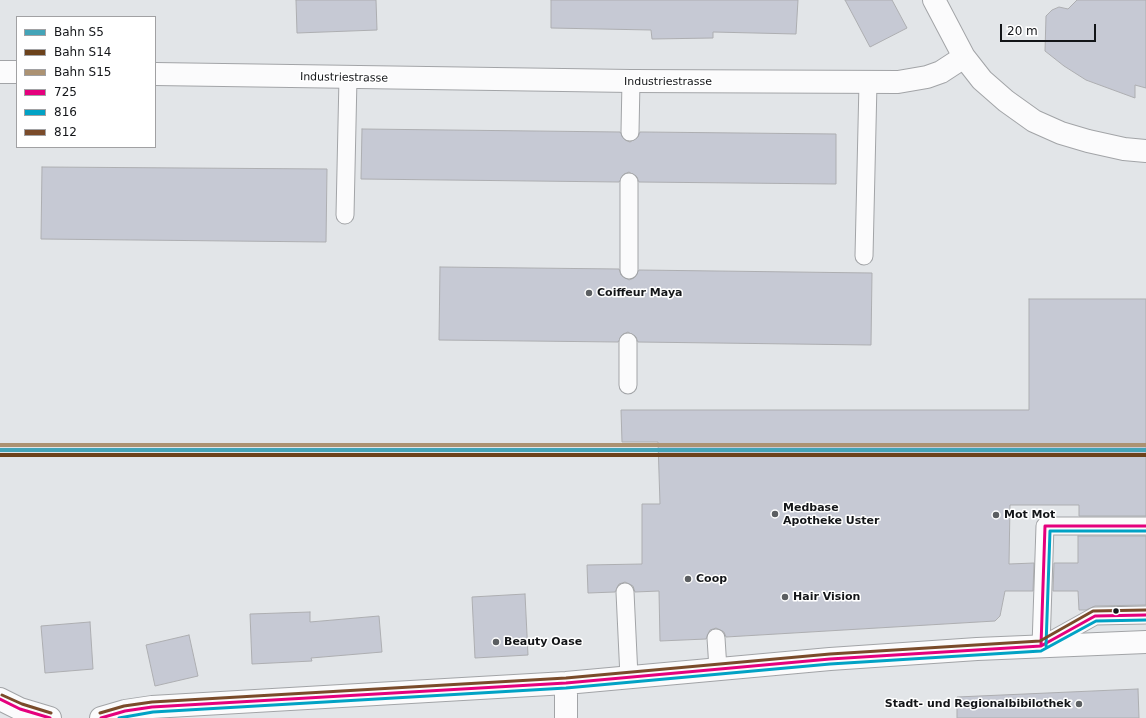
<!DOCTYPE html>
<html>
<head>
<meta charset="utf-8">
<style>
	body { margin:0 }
	#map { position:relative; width:1146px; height:718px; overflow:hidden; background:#e2e5e8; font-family:"DejaVu Sans",sans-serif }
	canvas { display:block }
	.legend { position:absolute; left:16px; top:16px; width:140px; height:132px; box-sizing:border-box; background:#fff; border:1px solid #a1a1a3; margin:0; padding:5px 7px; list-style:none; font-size:12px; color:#131518 }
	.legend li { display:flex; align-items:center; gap:8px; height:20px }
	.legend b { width:20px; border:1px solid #a1a1a3 }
	.scale { position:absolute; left:1000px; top:24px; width:96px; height:18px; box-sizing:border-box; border:2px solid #131518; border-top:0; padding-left:5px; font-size:12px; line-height:14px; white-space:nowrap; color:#131518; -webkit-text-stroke:3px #fff; paint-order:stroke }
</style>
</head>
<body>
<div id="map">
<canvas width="1146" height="718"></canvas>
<ul class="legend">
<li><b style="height:5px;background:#43a4b8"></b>Bahn S5</li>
<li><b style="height:5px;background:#6c421b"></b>Bahn S14</li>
<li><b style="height:5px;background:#ac9272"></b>Bahn S15</li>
<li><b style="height:5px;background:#e5007d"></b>725</li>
<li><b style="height:5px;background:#01a2c5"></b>816</li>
<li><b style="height:5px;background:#7a4b2a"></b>812</li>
</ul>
<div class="scale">20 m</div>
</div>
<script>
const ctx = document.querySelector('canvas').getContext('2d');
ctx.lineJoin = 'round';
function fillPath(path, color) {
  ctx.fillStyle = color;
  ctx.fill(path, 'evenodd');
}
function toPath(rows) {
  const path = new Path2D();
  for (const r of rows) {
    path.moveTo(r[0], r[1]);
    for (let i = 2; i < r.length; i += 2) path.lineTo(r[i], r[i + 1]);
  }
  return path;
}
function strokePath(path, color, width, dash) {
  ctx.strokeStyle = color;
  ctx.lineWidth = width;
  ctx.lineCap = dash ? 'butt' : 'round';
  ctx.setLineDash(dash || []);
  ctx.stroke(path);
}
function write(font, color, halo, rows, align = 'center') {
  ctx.font = font + ' "DejaVu Sans",sans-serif';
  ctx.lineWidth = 3;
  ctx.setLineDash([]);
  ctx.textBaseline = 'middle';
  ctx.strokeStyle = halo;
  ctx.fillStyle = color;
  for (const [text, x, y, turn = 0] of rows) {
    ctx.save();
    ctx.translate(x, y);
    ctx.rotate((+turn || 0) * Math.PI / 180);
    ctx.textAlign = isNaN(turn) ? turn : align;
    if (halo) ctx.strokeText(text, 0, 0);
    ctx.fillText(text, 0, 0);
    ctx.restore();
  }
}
const building = toPath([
	[296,0,376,0,377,30,297,33,296,0],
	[551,0,798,0,796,34,713,32,713,38,652,39,651,30,551,28,551,0],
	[845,0,892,0,907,28,870,47,845,0],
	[1077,0,1146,0,1146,88,1135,85,1135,98,1086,80,1064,66,1045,51,1046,16,1052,10,1059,7,1068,9,1077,0],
	[362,129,620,132,625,140,630,142,638,137,640,132,644,132,836,134,836,184,639,182,637,177,629,172,624,174,619,182,361,179,362,129],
	[42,167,327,169,326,242,41,239,42,167],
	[440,267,619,269,621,275,629,280,634,278,639,270,872,273,871,345,638,342,636,337,628,332,623,334,618,342,439,340,440,267],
	[1029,299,1146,299,1146,516,1079,516,1079,505,1010,505,1009,564,1034,563,1033,591,1005,591,1000,616,995,621,726,637,724,632,716,628,710,630,706,639,660,641,659,591,635,592,633,586,625,582,619,584,615,592,588,593,587,565,642,564,642,504,660,504,658,442,622,442,621,410,1029,410,1029,299],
	[1078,536,1146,536,1146,605,1095,606,1086,610,1079,610,1078,591,1053,591,1054,563,1078,563,1078,536],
	[525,594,528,655,475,658,472,597,525,594],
	[310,612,310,622,379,616,382,652,311,658,312,661,252,664,250,614,310,612],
	[90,622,93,669,45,673,41,626,90,622],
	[189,635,198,676,155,686,146,645,189,635],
	[1138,689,1139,718,957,718,957,697,1138,689]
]);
fillPath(building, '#c6c9d4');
strokePath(building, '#adaeb1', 1);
const service = toPath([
	[630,132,631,81],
	[345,215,348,78],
	[864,256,868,83],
	[629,270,629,182],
	[628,385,628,342],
	[625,592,629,677],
	[716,638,718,669],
	[1041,646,1045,526,1146,526],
	[1041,646,1095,616,1146,615]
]);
const minor = toPath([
	[934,0,964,57],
	[0,72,17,72],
	[155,74,631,81,898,82,927,77,941,72,964,57,982,80,1006,101,1034,121,1061,133,1088,141,1124,149,1146,151],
	[0,699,20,709,50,718],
	[101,718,125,711,152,707,566,683,830,659,977,649,1146,642],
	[566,718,566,683]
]);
strokePath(service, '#a2a4a7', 19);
strokePath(minor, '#a2a4a7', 24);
strokePath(service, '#fbfbfc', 17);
strokePath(minor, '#fbfbfc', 22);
strokePath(toPath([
	[1041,646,1045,526,1146,526],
	[0,699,20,709,50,718],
	[101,718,125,711,152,707,566,683,830,659,1041,646,1095,616,1146,615]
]), '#e5007d', 3);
strokePath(toPath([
	[1046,646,1050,531,1146,531],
	[119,718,153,712,566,688,830,664,1041,651,1096,621,1146,620]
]), '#01a2c5', 3);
strokePath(toPath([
	[2,695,22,704,51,713],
	[100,713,124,706,152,702,566,678,830,654,1040,641,1093,611,1146,610]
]), '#7a4b2a', 3);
strokePath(toPath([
	[0,450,1146,450]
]), '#43a4b8', 4);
strokePath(toPath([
	[0,455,1146,455]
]), '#6c421b', 4);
strokePath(toPath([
	[0,445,1146,445]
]), '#ac9272', 4);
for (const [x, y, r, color] of [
	[589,293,4,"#5b5e61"],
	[775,514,4,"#5b5e61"],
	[996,515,4,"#5b5e61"],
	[688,579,4,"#5b5e61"],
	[785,597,4,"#5b5e61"],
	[1116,611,3.5,"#131518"],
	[496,642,4,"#5b5e61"],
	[1079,704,4,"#5b5e61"]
]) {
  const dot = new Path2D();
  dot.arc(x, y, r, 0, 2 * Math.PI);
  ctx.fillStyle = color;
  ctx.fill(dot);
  strokePath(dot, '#fff', 1.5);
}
write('11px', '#131518', '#fff', [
	["Industriestrasse",344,78,1],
	["Industriestrasse",668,82]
]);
write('bold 11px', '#131518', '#fff', [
	["Coiffeur Maya",597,293],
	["Medbase",783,508],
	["Apotheke Uster",783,521],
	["Mot Mot",1004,515],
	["Coop",696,579],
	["Hair Vision",793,597],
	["Beauty Oase",504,642],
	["Stadt- und Regionalbibilothek",1071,704,"right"]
], 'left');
</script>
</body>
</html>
